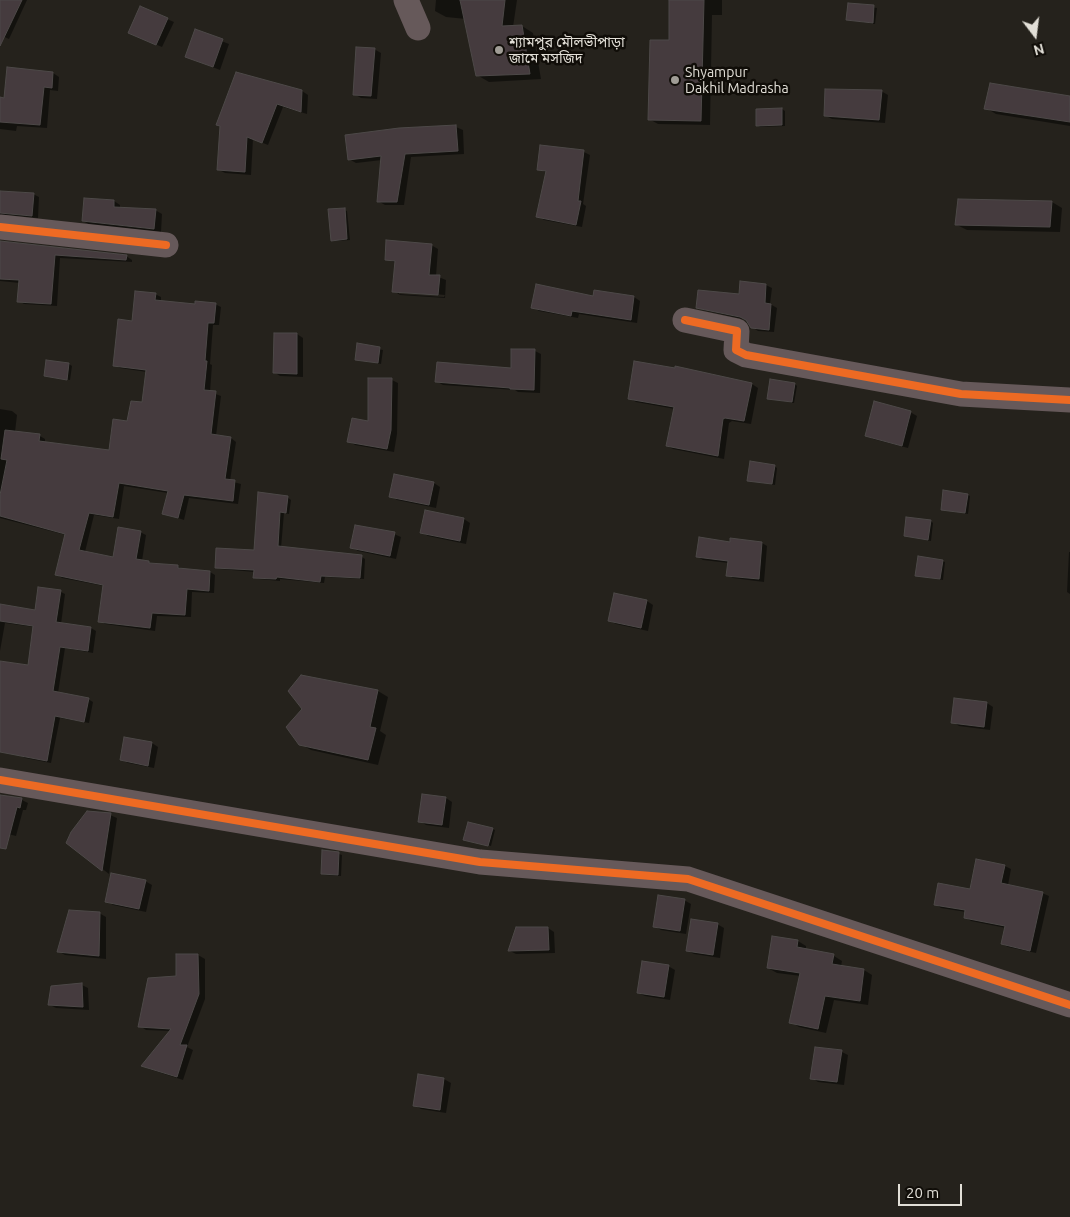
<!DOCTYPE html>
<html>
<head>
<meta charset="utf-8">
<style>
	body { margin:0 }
	#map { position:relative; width:1070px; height:1217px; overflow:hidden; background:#25221c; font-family:Ubuntu,sans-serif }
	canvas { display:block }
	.north { position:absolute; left:1010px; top:10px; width:50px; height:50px; -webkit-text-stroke:4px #100d08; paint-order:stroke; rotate:165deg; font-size:14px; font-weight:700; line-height:20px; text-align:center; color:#e2dfd7 }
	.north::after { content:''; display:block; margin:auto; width:18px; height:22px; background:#e2dfd7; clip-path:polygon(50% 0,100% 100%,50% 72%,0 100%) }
	.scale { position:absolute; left:898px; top:1184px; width:64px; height:22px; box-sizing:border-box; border:2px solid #e2dfd7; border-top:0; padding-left:6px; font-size:15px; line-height:18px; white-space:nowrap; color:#e2dfd7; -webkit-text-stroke:4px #100d08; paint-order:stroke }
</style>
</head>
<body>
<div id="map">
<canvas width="1070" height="1217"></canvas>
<div class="north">N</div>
<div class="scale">20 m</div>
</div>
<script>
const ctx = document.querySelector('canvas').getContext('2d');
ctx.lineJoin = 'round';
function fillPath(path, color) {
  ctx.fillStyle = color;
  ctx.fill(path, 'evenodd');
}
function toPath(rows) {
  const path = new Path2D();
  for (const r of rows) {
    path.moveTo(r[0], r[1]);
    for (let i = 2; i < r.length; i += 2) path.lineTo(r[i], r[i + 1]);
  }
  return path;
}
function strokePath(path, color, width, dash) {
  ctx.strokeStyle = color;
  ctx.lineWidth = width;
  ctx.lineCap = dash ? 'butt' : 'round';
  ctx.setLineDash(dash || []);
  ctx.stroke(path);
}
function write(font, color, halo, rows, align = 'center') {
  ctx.font = font + ' Ubuntu,"Noto Sans Bengali",sans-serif';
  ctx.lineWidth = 5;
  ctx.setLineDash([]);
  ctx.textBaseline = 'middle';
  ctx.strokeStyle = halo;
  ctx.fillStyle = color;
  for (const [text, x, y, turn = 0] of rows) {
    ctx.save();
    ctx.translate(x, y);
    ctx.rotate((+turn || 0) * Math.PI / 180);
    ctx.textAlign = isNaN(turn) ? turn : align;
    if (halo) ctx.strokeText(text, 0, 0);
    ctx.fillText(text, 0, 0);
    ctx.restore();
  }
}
fillPath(toPath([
	[0,0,27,0,9,39,0,35],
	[436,0,517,0,513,27,522,26,533,33,541,79,489,82,477,75,466,19,446,17,435,11],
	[670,0,722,0,722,15,712,15,710,125,658,124,649,119,671,42],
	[849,4,877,8,875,24,848,20],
	[167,19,174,22,162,47,136,36],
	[196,31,229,44,220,70,187,57],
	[374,49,381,53,377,99,361,98,354,94],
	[53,73,59,77,58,91,50,90,47,128,17,126,16,131,0,129,0,99,5,99],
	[302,91,308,95,307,114,283,107,268,145,253,139,251,175,225,173,219,170,221,126],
	[881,91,888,95,885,123,832,119,826,116],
	[1070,97,1070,126,996,114,986,108],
	[782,109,785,111,785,126,760,127,757,125],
	[456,127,463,130,464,154,411,157,404,205,385,205,378,201,382,160,356,163,349,159,399,129],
	[541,147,584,152,590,155,583,204,586,206,582,227,544,220,538,216,547,173,539,169],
	[0,192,33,194,39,197,38,218,8,215,0,217],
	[959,200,1052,202,1062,208,1060,232,967,230,957,225],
	[114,201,120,205,120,208,155,210,162,214,161,232,90,225,83,221],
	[344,210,347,211,350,240,335,241,332,240],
	[0,243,126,256,132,260,132,262,60,258,57,306,24,304,19,301,20,283,0,281],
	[431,245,438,249,436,276,446,280,445,298,400,295,394,291,396,263,386,259],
	[399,291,445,295,444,297,399,294],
	[741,282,766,285,772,288,770,304,777,308,774,332,758,331,752,327,747,320,703,310,697,307,740,295],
	[155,294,161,297,161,302,196,306,215,304,221,307,219,325,213,325,210,364,212,365,210,392,221,396,216,436,231,438,236,442,230,481,241,484,238,504,189,498,184,520,163,513,168,493,124,486,119,519,94,515,85,552,114,558,140,532,146,535,142,561,153,564,177,566,183,569,210,572,215,575,214,593,192,592,191,617,157,616,155,631,105,624,100,621,104,586,62,578,56,574,66,535,0,518,0,409,12,411,17,415,15,432,40,436,45,439,45,443,110,451,143,404,147,372,120,368,114,365,133,323],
	[594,297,634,297,640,301,637,323,579,314,578,318,539,311,533,307],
	[297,334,303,338,303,377,280,376,274,372],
	[358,345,383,350,381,364,356,359],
	[535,351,541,354,540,393,518,392,515,390,443,385,436,381,512,369],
	[69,364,72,366,70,380,45,376],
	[676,368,752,384,758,388,751,424,732,421,729,423,724,459,673,449,667,446,675,409,636,402,629,398],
	[392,380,398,383,397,434,394,452,355,445,349,441,369,423],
	[795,384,797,386,794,403,769,398],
	[910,412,917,416,908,448,873,439,867,435],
	[774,466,777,468,775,485,749,480],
	[434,483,440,487,436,508,397,500,391,496],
	[968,495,970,496,968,514,942,509],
	[287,497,291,500,289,514,284,513,281,548,362,557,365,559,364,579,325,577,324,583,280,579,280,581,259,579,255,577,255,572,220,569,216,567,256,551],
	[426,511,464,519,470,523,466,544,428,536,421,532],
	[931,521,933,523,931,541,905,536],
	[394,534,401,537,396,559,358,551,351,547],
	[732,540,762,543,767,546,764,582,733,578,728,575,729,563,703,560,698,557,731,543],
	[1069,552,1070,552,1070,594,1067,592],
	[942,561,945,562,943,580,917,575],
	[39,588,61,592,65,594,61,624,91,628,96,631,93,653,65,648,58,693,88,699,93,702,89,723,60,718,51,763,25,758,0,743,0,662,29,666,34,627,5,623,0,651,0,605,36,611],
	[647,601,653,605,648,631,616,624,610,621],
	[378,691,388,697,380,731,386,735,378,765,311,750,300,744],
	[987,703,993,707,990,730,959,726,953,722],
	[125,738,152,743,158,747,154,768,128,763,122,760],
	[0,796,22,800,28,803,26,810,23,810,16,836,0,832],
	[446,798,452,802,449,828,426,825,420,821],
	[110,815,117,818,109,874,68,842],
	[492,829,495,830,491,846,468,841],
	[339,854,342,855,341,876,325,875,322,874],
	[977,860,1005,866,1011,869,1008,885,1042,893,1049,896,1036,953,1008,947,1002,944,1006,928,971,921,965,917,966,912,941,908,935,904,971,890],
	[145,881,152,885,146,912,113,905,106,901],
	[684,900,691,904,686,934,661,930,654,926],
	[99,913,106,917,106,959,65,955,58,951],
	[717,924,724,928,720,958,694,954,688,951],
	[548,928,554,932,555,953,516,954,510,951],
	[798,941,806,946,806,950,834,956,842,961,841,966,864,970,872,975,868,1005,834,1000,826,1033,799,1027,791,1022,801,976,777,973,768,968],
	[178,955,198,955,205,959,205,999,187,1047,193,1050,183,1080,149,1069,142,1065,170,1031,146,1030,140,1026,177,977],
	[668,966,675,970,670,1000,645,996,638,993],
	[82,985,88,988,89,1010,56,1008,50,1005],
	[842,1052,848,1055,844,1085,818,1082,812,1078],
	[419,1075,444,1079,451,1083,446,1113,421,1109,414,1105]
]), '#0007');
const building = toPath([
	[0,0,22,0,0,46,0,0],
	[460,0,505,0,502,26,522,25,530,74,476,76,460,0],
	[669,0,704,0,701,121,648,120,650,40,669,40,669,0],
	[848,3,874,5,873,23,846,20,848,3],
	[140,6,168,18,156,45,128,33,140,6],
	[195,29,223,39,213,67,185,57,195,29],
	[356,47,375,48,371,96,353,95,356,47],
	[7,67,53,72,52,88,44,87,40,125,0,122,0,97,4,98,7,67],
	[236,72,302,90,301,112,277,104,262,143,247,137,245,172,217,170,220,126,216,125,236,72],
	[990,83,1070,96,1070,122,984,109,990,83],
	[825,89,882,90,879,120,824,116,825,89],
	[782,108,782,125,756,126,756,109,782,108],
	[456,125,458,151,405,154,397,202,377,202,381,156,348,160,345,135,399,128,456,125],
	[540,145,584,150,578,201,581,201,576,225,536,217,546,171,537,170,540,145],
	[0,191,34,193,32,216,0,213,0,191],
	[84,198,114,200,114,207,156,209,154,229,82,221,84,198],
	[958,199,1052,201,1050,227,955,225,958,199],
	[345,208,347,239,331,241,328,209,345,208],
	[386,240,432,244,429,275,440,275,438,295,392,292,395,261,385,260,386,240],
	[0,241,127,255,126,260,55,255,51,304,17,302,19,280,0,279,0,241],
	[740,281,766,284,765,303,771,304,769,330,751,328,746,320,740,317,696,308,698,290,739,294,740,281],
	[536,284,593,296,594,290,634,296,631,320,572,311,571,316,531,308,536,284],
	[135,291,156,293,155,300,195,304,195,301,216,303,214,323,208,323,205,361,207,361,204,390,216,391,211,434,231,437,225,479,235,480,233,501,184,495,178,518,162,514,168,491,119,483,113,517,89,513,79,550,113,557,118,527,141,531,136,559,149,561,149,563,178,565,178,568,210,571,209,591,187,589,185,615,152,613,150,628,98,622,103,585,55,575,65,534,0,516,0,495,7,460,1,459,5,430,40,434,39,441,109,450,113,419,127,421,131,401,142,402,146,370,113,366,118,319,132,321,135,291],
	[274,333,297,333,297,374,273,373,274,333],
	[357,343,380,347,378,363,355,360,357,343],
	[511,349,535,349,534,390,510,389,510,388,435,382,437,362,511,368,511,349],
	[46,360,69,363,67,380,44,376,46,360],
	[634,361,675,368,675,366,752,383,744,421,725,418,723,419,718,456,666,446,674,407,628,399,634,361],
	[368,378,392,378,391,430,387,449,347,442,352,418,368,421,368,378],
	[770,379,795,383,792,402,767,399,770,379],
	[874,401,911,411,902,446,865,436,874,401],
	[750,461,775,465,772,484,747,481,750,461],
	[394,474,434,482,429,505,389,497,394,474],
	[943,490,968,494,965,513,941,510,943,490],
	[258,492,288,496,286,513,280,512,278,546,362,555,360,578,321,576,320,582,277,577,276,579,253,578,254,570,215,568,216,548,254,550,258,492],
	[425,510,464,518,460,541,420,533,425,510],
	[906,517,931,520,928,540,904,536,906,517],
	[355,525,395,532,390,556,350,548,355,525],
	[699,537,730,542,730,538,762,542,759,579,726,576,728,561,696,557,699,537],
	[918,556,943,560,940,579,915,576,918,556],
	[38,587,61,590,56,622,91,627,88,651,60,647,53,691,89,698,84,722,55,716,47,761,0,752,0,661,28,665,33,626,0,621,0,604,35,610,38,587],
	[614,593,647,600,641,628,608,621,614,593],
	[301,675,378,690,370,727,376,728,368,760,299,745,286,727,302,709,288,691,301,675],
	[954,698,987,702,984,727,951,723,954,698],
	[124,737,152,742,148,766,120,760,124,737],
	[422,794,446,797,442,825,418,822,422,794],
	[0,795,22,798,20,808,17,807,6,849,0,848,0,795],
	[87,811,111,813,102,871,66,843,71,832,87,811],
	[468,822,493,828,488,846,463,840,468,822],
	[322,850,339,852,338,875,321,874,322,850],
	[976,859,1005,865,1001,883,1043,892,1030,951,1001,944,1005,926,964,918,965,910,934,905,938,883,970,889,976,859],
	[111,873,146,880,139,909,105,902,111,873],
	[658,895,685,899,680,931,653,927,658,895],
	[69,910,100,912,99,956,57,952,69,910],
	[691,919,718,923,713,955,686,951,691,919],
	[516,927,548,927,549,950,508,951,516,927],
	[772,936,798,940,797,947,834,954,832,964,864,969,860,1001,825,996,818,1029,789,1023,800,973,767,968,772,936],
	[176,954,198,954,199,994,180,1045,187,1045,177,1077,141,1066,171,1029,138,1027,148,978,176,976,176,954],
	[642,961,669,965,664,997,637,993,642,961],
	[82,983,83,1007,48,1005,51,986,82,983],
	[815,1047,842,1050,837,1082,810,1079,815,1047],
	[418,1074,444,1078,440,1110,413,1106,418,1074]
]);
fillPath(building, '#453b3e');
strokePath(building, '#4d4948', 1);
strokePath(toPath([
	[406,0,418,28],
	[0,227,166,245],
	[685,320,737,331,736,350,746,355,961,394,1070,400],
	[0,780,480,862,688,879,1070,1005]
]), '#66595a', 25);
strokePath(toPath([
	[0,227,166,245],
	[685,320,737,331,736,350,746,355,961,394,1070,400],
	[0,780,480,862,688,879,1070,1005]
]), '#ed6a23', 8);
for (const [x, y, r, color] of [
	[499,50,5,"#a09d96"],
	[675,80,5,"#a09d96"]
]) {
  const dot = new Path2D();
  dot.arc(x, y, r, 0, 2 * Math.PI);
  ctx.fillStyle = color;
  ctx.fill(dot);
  strokePath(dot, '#100d08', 2);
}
write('14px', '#e2dfd7', '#100d08', [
	["শ্যামপুর মৌলভীপাড়া",509,42],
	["জামে মসজিদ",509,58],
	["Shyampur",685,72],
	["Dakhil Madrasha",685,88]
], 'left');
</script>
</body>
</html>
